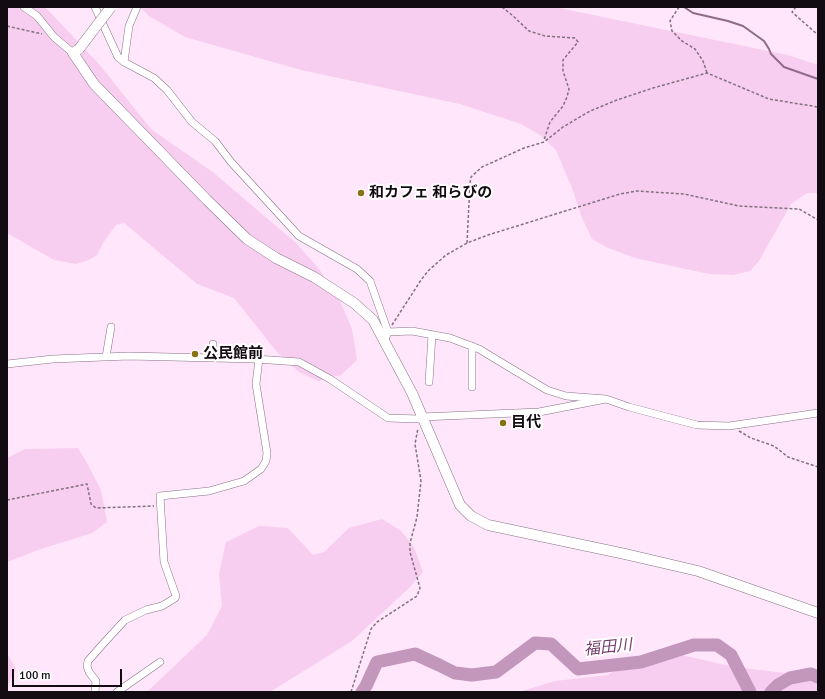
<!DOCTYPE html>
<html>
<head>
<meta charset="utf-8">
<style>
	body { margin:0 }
	#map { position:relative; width:825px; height:699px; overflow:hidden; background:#ffe6fa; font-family:Signika,sans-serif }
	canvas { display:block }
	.frame { position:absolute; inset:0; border:8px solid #130b12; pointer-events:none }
	.scale { position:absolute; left:12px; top:669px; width:110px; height:18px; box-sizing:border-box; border:2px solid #130b12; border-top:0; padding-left:5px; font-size:12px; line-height:14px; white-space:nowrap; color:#130b12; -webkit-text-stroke:3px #fff; paint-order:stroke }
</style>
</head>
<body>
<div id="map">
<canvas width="825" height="699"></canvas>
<div class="frame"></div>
<div class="scale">100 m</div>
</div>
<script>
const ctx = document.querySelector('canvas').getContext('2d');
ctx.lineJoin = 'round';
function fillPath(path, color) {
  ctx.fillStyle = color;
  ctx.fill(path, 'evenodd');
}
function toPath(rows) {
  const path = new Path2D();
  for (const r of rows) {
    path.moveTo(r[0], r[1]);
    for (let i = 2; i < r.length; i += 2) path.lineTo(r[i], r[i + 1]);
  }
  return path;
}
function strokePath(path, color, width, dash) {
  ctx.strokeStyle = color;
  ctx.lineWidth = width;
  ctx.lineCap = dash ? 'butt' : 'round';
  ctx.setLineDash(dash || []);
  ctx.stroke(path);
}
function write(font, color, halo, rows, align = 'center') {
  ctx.font = font + ' Signika,"Noto Sans JP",sans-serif';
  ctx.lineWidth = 4;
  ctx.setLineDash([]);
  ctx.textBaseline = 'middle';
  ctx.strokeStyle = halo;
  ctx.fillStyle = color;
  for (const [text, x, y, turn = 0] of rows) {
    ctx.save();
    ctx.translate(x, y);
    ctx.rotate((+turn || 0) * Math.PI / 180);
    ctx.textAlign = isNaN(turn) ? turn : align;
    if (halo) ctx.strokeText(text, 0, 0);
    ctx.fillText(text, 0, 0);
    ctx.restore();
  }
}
fillPath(toPath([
	[7,7,43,7,47,9,99,64,151,129,214,173,297,244,319,269,340,301,352,329,357,360,341,375,318,381,299,372,277,352,234,298,197,284,124,223,116,225,103,243,97,255,89,260,76,264,54,260,7,233],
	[140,7,554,7,788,55,818,65,818,193,807,193,791,204,759,261,750,271,733,275,709,274,635,258,606,247,592,239,582,218,572,188,556,150,540,135,521,124,460,104,301,70,185,37,149,16],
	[78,448,86,461,101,490,107,522,92,533,38,550,7,562,7,458,25,449],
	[382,519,400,530,414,547,423,572,409,588,352,641,270,692,147,692,207,635,222,606,219,574,226,542,259,526,288,528,313,555,324,552,349,528],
	[7,653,16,669,7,687],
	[673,653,734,667,818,677,818,692,519,692,555,681,608,675,628,661]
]), '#f8cef0');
strokePath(toPath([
	[684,7,693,13,728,21,743,26,764,41,769,49,771,54,784,67,818,79]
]), '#8e6c88', 2);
strokePath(toPath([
	[362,692,366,686,377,662,415,654,439,665,455,673,472,675,496,672,535,643,551,644,578,669,641,662,694,645,717,645,731,655,750,692],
	[771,692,778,685,790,678,811,674,818,677]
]), '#c396bb', 13);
const street = toPath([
	[24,7,37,16,54,37,73,53],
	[95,7,118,57,124,62,154,78,167,90,192,122,215,141,231,162,299,236,357,269,370,281,388,332,384,342],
	[124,62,129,26,137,7],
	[388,332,412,331,450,338,479,349,547,390,566,396,606,399,629,407,697,425,729,426,818,413],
	[472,346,472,387],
	[106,357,111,327],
	[213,358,213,344],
	[7,364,53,359,129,356,256,359,299,362,330,379,388,418,419,419,422,417,539,412,606,399],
	[429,382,432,335],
	[95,692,96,681,89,672,87,666,88,661,102,645,125,620,146,610,162,606,175,598,176,596,164,562,160,496,209,491,244,481,261,469,266,461,267,453,256,384,259,359],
	[117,692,160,662]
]);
const secondary = toPath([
	[79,49,73,53,94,84,207,200,247,239,276,258,314,277,354,303,373,320,412,393,460,505,471,516,488,525,625,554,698,571,818,613]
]);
strokePath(street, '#887284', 8);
strokePath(secondary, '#887284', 11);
strokePath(toPath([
	[502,7,512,15,529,31,545,36,575,38,578,42,563,60,563,71,569,89,567,97,563,106,550,122,544,140],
	[679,7,670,21,672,31,682,41,695,49,703,61,707,73],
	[796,7,792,12,818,35],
	[7,26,42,34],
	[467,243,470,183,471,177,482,167,524,148,544,142,563,127,590,111,617,100,653,88,707,73,769,99,818,107],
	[392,325,421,280,428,271,446,255,467,243,488,235,620,194,637,191,684,194,739,206,799,209,818,220],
	[739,431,751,438,774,446,788,457,818,467],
	[7,500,87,484,91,504,96,508,154,506],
	[351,692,371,629,377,622,417,596,420,588,410,552,410,543,417,517,421,481,415,444,418,428]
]), '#81717e', 1.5, [3, 2]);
strokePath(street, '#fff', 7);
strokePath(secondary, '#fff', 10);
const secondaryBridge = toPath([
	[79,49,111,7]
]);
strokePath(secondaryBridge, '#887284', 11, []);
strokePath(secondaryBridge, '#fff', 10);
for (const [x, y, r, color] of [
	[361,193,4,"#887214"],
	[195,354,4,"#887214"],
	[503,423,4,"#887214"]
]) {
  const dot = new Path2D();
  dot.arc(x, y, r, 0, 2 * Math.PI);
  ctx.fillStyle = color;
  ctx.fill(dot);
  strokePath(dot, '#fff', 1.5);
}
write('bold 15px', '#130b12', '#fff', [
	["和カフェ 和らびの",369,193],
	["公民館前",203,354],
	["目代",511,423]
], 'left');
write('italic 16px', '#763d6e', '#fff', [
	["福田川",608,648,-6]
]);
</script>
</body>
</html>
